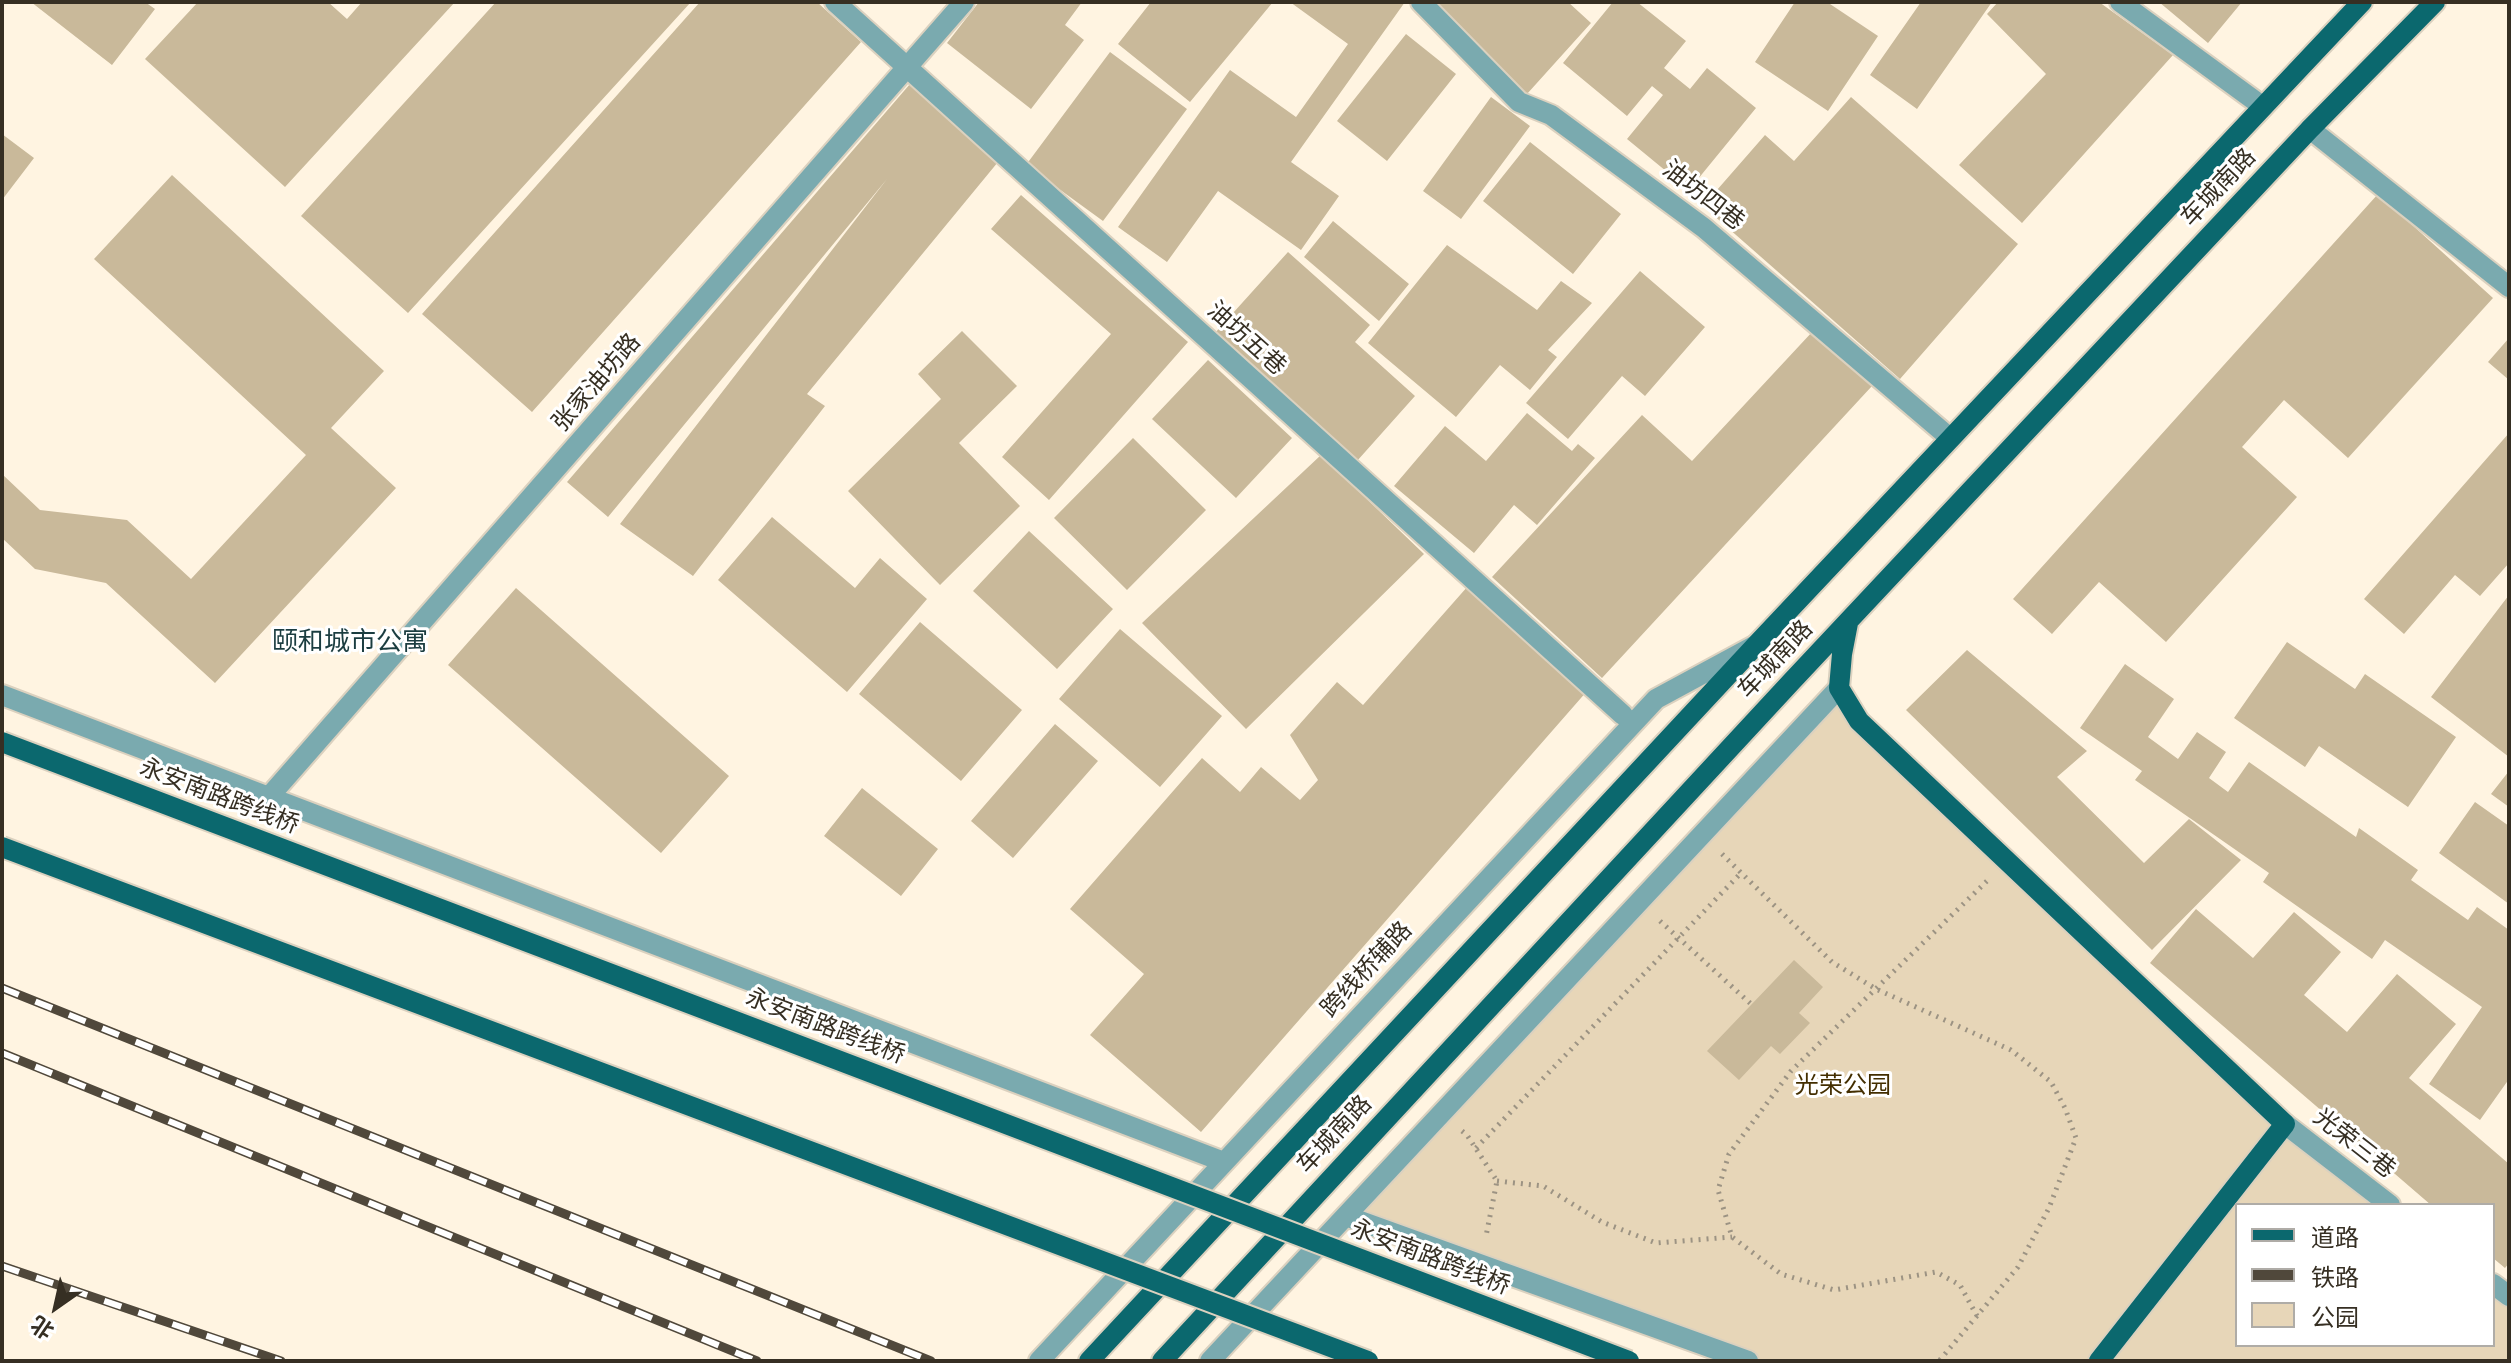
<!DOCTYPE html>
<html>
<head>
<meta charset="utf-8">
<style>
	body { margin:0 }
	#map { position:relative; width:2511px; height:1363px; overflow:hidden; background:#fff4e1; font-family:Helvetica,"Noto Sans SC",sans-serif }
	canvas { display:block }
	.frame { position:absolute; inset:0; border:4px solid #362f23; pointer-events:none }
	.legend { position:absolute; left:2235px; top:1203px; width:260px; height:144px; box-sizing:border-box; background:#fff; border:2px solid #afaca7; margin:0; padding:10px 14px; list-style:none; font-size:24px; color:#362f23 }
	.legend li { display:flex; align-items:center; gap:16px; height:40px }
	.legend b { width:40px; border:2px solid #afaca7 }
	.north { position:absolute; left:16px; top:1267px; width:80px; height:80px; -webkit-text-stroke:6px #fff; paint-order:stroke; rotate:214deg; font-size:22px; font-weight:700; line-height:32px; text-align:center; color:#362f23 }
	.north::after { content:''; display:block; margin:auto; width:28px; height:36px; background:#362f23; clip-path:polygon(50% 0,100% 100%,50% 72%,0 100%) }
</style>
</head>
<body>
<div id="map">
<canvas width="2511" height="1363"></canvas>
<div class="frame"></div>
<ul class="legend">
<li><b style="height:10px;background:#0b686e"></b>道路</li>
<li><b style="height:10px;background:#50483b"></b>铁路</li>
<li><b style="height:22px;background:#e7d6b8"></b>公园</li>
</ul>
<div class="north">北</div>
</div>
<script>
const ctx = document.querySelector('canvas').getContext('2d');
ctx.lineJoin = 'round';
function fillPath(path, color) {
  ctx.fillStyle = color;
  ctx.fill(path, 'evenodd');
}
function toPath(rows) {
  const path = new Path2D();
  for (const r of rows) {
    path.moveTo(r[0], r[1]);
    for (let i = 2; i < r.length; i += 2) path.lineTo(r[i], r[i + 1]);
  }
  return path;
}
function strokePath(path, color, width, dash) {
  ctx.strokeStyle = color;
  ctx.lineWidth = width;
  ctx.lineCap = dash ? 'butt' : 'round';
  ctx.setLineDash(dash || []);
  ctx.stroke(path);
}
function write(font, color, halo, rows, align = 'center') {
  ctx.font = font + ' Helvetica,"Noto Sans SC",sans-serif';
  ctx.lineWidth = 6;
  ctx.setLineDash([]);
  ctx.textBaseline = 'middle';
  ctx.strokeStyle = halo;
  ctx.fillStyle = color;
  for (const [text, x, y, turn = 0] of rows) {
    ctx.save();
    ctx.translate(x, y);
    ctx.rotate((+turn || 0) * Math.PI / 180);
    ctx.textAlign = isNaN(turn) ? turn : align;
    if (halo) ctx.strokeText(text, 0, 0);
    ctx.fillText(text, 0, 0);
    ctx.restore();
  }
}
fillPath(toPath([
	[1839,688,2285,1124,2390,1205,2237,1205,2237,1345,2493,1345,2493,1284,2509,1296,2509,1361,1748,1361,1346,1216]
]), '#e7d6b8');
fillPath(toPath([
	[31,2,145,2,155,9,112,65],
	[198,2,328,2,347,19,362,2,455,2,285,187,145,59],
	[496,2,691,2,408,313,301,216],
	[700,2,817,2,861,42,532,412,422,314],
	[979,2,1082,2,1065,25,1084,40,1031,109,947,43],
	[1151,2,1273,2,1190,102,1118,44],
	[1290,2,1405,2,1291,162,1339,196,1301,250,1218,191,1167,262,1118,227,1230,70,1296,117,1348,44],
	[1425,2,1568,2,1591,23,1527,94],
	[1613,2,1637,2,1686,41,1664,68,1690,89,1707,68,1756,108,1689,190,1627,139,1663,95,1652,86,1627,116,1563,63],
	[1795,2,1827,2,1878,36,1828,111,1755,62],
	[1921,2,1992,2,1917,109,1870,75],
	[1998,2,2099,2,2173,55,2022,223,1959,165,2046,74,1987,14],
	[2159,2,2242,2,2208,43],
	[1406,34,1456,74,1387,161,1337,121],
	[1110,52,1187,109,1103,221,1026,165],
	[910,84,998,162,807,394,825,406,693,576,620,524,887,179,608,517,567,482],
	[1491,97,1530,126,1461,219,1423,191],
	[1851,97,2018,244,1900,379,1703,206,1765,135,1794,161],
	[2,134,34,158,2,200],
	[1530,142,1621,214,1573,274,1483,201],
	[172,175,384,371,331,428,396,488,215,683,106,583,35,569,2,538,2,474,40,510,127,520,191,579,306,455,94,259],
	[2378,194,2493,298,2348,458,2284,400,2242,447,2297,497,2166,642,2099,582,2052,634,2013,599],
	[1021,195,1188,342,1049,500,1002,457,1111,334,991,229],
	[1333,221,1409,284,1379,321,1304,257],
	[1447,245,1537,310,1561,281,1592,303,1548,350,1557,357,1530,390,1500,365,1456,417,1368,343],
	[1288,252,1370,325,1355,342,1415,396,1357,461,1215,333],
	[1640,271,1705,327,1645,396,1622,376,1568,439,1526,403],
	[962,331,1017,386,959,443,1020,506,940,585,848,491,941,399,918,374],
	[1813,331,1872,386,1602,678,1492,577,1642,415,1692,461],
	[2509,338,2509,380,2488,362],
	[1208,360,1292,438,1236,498,1152,419],
	[1527,413,1572,451,1578,444,1595,458,1537,525,1514,505,1474,553,1394,486,1445,426,1486,461],
	[2509,433,2509,563,2480,596,2455,575,2404,634,2364,599],
	[1133,438,1206,510,1127,590,1054,518],
	[1321,455,1424,554,1246,729,1142,623],
	[772,517,855,588,880,558,927,599,847,692,718,580],
	[1029,531,1113,609,1057,669,973,591],
	[1468,586,1588,690,1201,1132,1090,1035,1144,974,1070,909,1202,758,1240,792,1261,767,1300,800,1318,780,1290,735,1337,682,1363,705],
	[516,588,729,776,661,853,448,665],
	[2509,595,2509,757,2431,697],
	[920,622,1022,710,961,781,859,694],
	[1120,629,1222,716,1160,787,1059,699],
	[2287,642,2355,689,2365,674,2456,737,2408,807,2319,746,2305,767,2234,718],
	[1967,650,2087,751,2057,777,2144,863,2189,819,2241,860,2152,950,1906,710],
	[2125,664,2174,699,2148,737,2178,759,2197,732,2226,752,2209,778,2228,792,2249,762,2356,837,2359,828,2418,870,2411,880,2468,920,2477,907,2509,930,2509,1079,2480,1120,2429,1084,2482,1007,2385,940,2372,959,2263,882,2269,873,2135,780,2142,771,2080,728],
	[1055,724,1098,761,1013,858,971,821],
	[2509,771,2509,807,2491,794],
	[862,788,938,849,901,896,824,836],
	[2475,802,2509,826,2509,904,2439,853],
	[2196,909,2253,958,2294,912,2341,952,2304,995,2347,1032,2397,974,2456,1024,2409,1078,2509,1164,2509,1263,2505,1268,2493,1258,2493,1205,2431,1205,2150,963],
	[1794,960,1823,987,1799,1013,1810,1023,1780,1054,1771,1046,1739,1080,1707,1051]
]), '#c9b99a');
const minor = toPath([
	[835,2,1623,715],
	[1421,2,1519,102,1551,115,1704,228,1950,438],
	[2120,2,2262,106],
	[2310,129,2509,287],
	[2,695,1224,1162],
	[268,798,964,2],
	[2285,1124,2390,1205],
	[1346,1216,1748,1361],
	[2493,1284,2509,1296],
	[1039,1361,1656,699,1754,646],
	[1210,1361,1839,688]
]);
const major = toPath([
	[1848,623,1842,654,1839,688,1859,721,2285,1124,2099,1361],
	[1089,1361,1757,644,2362,2],
	[1162,1361,1792,681,2310,129,2435,2]
]);
strokePath(minor, '#dbd1bf', 24);
strokePath(major, '#dbd1bf', 24);
strokePath(toPath([
	[1722,854,1832,962,1876,989,2011,1050,2051,1082,2065,1108,2076,1138,2049,1208,2018,1267,1939,1361],
	[1660,921,1751,1004],
	[1462,1131,1467,1135,1497,1181,1486,1236],
	[1476,1148,1741,873],
	[1497,1181,1543,1186,1602,1222,1656,1243,1732,1237],
	[1977,1316,1960,1285,1936,1272,1834,1290,1781,1274,1732,1237,1718,1190,1729,1154,1791,1071,1988,880]
]), '#9c9383', 5, [2, 6]);
strokePath(minor, '#7aaaaf', 20);
strokePath(major, '#0b686e', 20);
const rail = toPath([
	[2,988,931,1361],
	[2,1053,757,1361],
	[2,1266,281,1361]
]);
strokePath(rail, '#50483b', 9);
strokePath(rail, '#fff', 6, [18]);
const majorBridge = toPath([
	[2,742,1629,1361],
	[2,847,1368,1361]
]);
strokePath(majorBridge, '#dbd1bf', 24, []);
strokePath(majorBridge, '#0b686e', 20);
write('24px', '#362f23', '#fff', [
	["车城南路",2219,188,-47],
	["油坊四巷",1703,196,38],
	["油坊五巷",1246,339,42],
	["张家油坊路",597,383,-49],
	["车城南路",1776,660,-47],
	["永安南路跨线桥",219,797,21],
	["跨线桥辅路",1367,970,-47],
	["永安南路跨线桥",825,1027,21],
	["车城南路",1335,1135,-47],
	["光荣三巷",2354,1144,38],
	["永安南路跨线桥",1430,1258,21]
]);
write('24px', '#432e00', '#fff', [
	["光荣公园",1843,1086]
]);
write('26px', '#1b3d40', '#fff', [
	["颐和城市公寓",350,643]
]);
</script>
</body>
</html>
